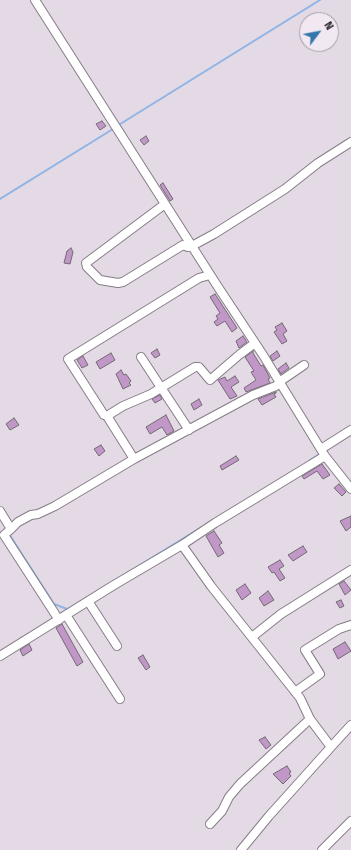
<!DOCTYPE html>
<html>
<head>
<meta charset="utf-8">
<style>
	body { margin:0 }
	#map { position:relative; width:351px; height:850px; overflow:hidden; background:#e4dae5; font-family:"Fira Sans",sans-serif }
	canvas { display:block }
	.north { position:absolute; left:299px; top:12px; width:40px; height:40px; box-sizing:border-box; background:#f1e8f2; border:1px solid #a39ca4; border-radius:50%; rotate:58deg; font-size:11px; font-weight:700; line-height:16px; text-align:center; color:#2d292e }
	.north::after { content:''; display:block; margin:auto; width:14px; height:18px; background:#3475ab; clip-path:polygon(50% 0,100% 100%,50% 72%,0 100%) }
</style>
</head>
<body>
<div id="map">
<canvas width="351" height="850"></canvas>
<div class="north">N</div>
</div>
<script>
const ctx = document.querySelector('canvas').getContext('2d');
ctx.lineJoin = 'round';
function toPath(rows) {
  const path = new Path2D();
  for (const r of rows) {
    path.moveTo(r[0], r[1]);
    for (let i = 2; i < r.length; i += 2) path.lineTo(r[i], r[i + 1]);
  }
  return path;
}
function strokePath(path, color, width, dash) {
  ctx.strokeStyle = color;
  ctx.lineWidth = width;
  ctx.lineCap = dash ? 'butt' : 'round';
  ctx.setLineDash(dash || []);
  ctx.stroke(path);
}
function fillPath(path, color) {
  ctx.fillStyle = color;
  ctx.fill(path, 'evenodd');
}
strokePath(toPath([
	[117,126,320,0],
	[0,199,113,129],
	[310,460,321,453],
	[9,534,54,604,67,609],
	[58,615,202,527],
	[46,623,54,618]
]), '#8fb4e5', 2);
const building = toPath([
	[102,121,106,126,100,130,96,124,102,121],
	[146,136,149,141,144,145,140,140,146,136],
	[163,183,173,199,170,201,160,185,163,183],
	[71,248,73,252,70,264,64,263,67,251,71,248],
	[215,294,237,328,232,332,225,321,217,326,214,322,218,319,216,316,220,313,210,297,215,294],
	[282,323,287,331,283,334,287,341,282,344,274,332,277,330,275,327,282,323],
	[243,336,247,342,239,348,236,341,243,336],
	[157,349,160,355,155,358,151,353,157,349],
	[253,351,253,353,261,366,263,365,270,378,268,379,270,383,246,392,244,388,256,380,251,372,254,371,245,357,253,351],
	[277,351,280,356,273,361,270,356,277,351],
	[111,353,115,360,100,369,96,362,111,353],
	[83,356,88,365,82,368,77,360,83,356],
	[286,363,289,368,281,374,278,369,286,363],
	[121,370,124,375,126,374,131,381,129,383,131,385,123,389,116,374,121,370],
	[235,376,239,382,231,387,237,396,230,399,218,380,225,377,227,381,235,376],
	[276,392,276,393,274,394,276,397,262,405,258,399,276,392],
	[160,395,162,399,155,403,152,399,160,395],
	[199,399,202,405,194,410,191,404,199,399],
	[166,415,174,431,167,435,162,427,150,434,146,427,166,415],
	[14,418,19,425,10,430,6,424,14,418],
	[101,445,105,451,99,456,94,449,101,445],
	[236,456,239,460,222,470,220,466,236,456],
	[322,464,330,475,323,479,317,471,304,479,302,476,322,464],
	[339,484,346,492,342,496,334,488,339,484],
	[351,516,351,527,346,531,340,521,351,516],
	[214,531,222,543,219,545,224,553,218,557,206,536,214,531],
	[303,546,307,552,293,561,288,555,303,546],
	[280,560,284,566,279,569,285,578,280,581,274,572,272,573,268,567,280,560],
	[344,581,351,590,345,595,339,584,344,581],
	[245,584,251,593,242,600,236,590,245,584],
	[268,591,274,600,264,606,259,598,268,591],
	[341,600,344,606,340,608,336,602,341,600],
	[62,624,83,662,77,666,56,628,62,624],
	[345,642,351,651,338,659,333,649,345,642],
	[29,644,32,650,23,656,20,650,29,644],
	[143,655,150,667,146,670,138,658,143,655],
	[265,737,271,745,266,749,259,740,265,737],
	[287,766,291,772,289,773,291,776,283,784,273,774,287,766]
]);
fillPath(building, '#c097c6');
strokePath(building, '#726a73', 1);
const minor = toPath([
	[35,0,218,287,263,355,325,456,351,489],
	[165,204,86,263,87,267,100,280,118,283,123,282,183,245,188,247,192,246,214,234,285,189,318,163,351,142],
	[141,357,189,430],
	[107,416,104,415,68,359,199,278,210,275],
	[321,449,351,430],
	[134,459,107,416,123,406,151,394,195,367,199,367,210,380,239,355,255,343],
	[0,511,11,529,4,535,59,620],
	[11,529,18,522,31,515,38,514,55,506,134,459,253,395,276,386,282,380,304,365],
	[182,545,211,586,300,698,310,719,331,747,351,725],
	[88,601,117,646],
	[66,615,120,699],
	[252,637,281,614,351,570],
	[0,656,114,585,182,545,215,523,325,456],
	[295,692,320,674,305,650,339,629,351,625],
	[210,824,222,811,229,797,240,784,310,719],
	[241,850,269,816,331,747],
	[322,850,351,821]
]);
strokePath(minor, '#867d87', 10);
strokePath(minor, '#fff', 8);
</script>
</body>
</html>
